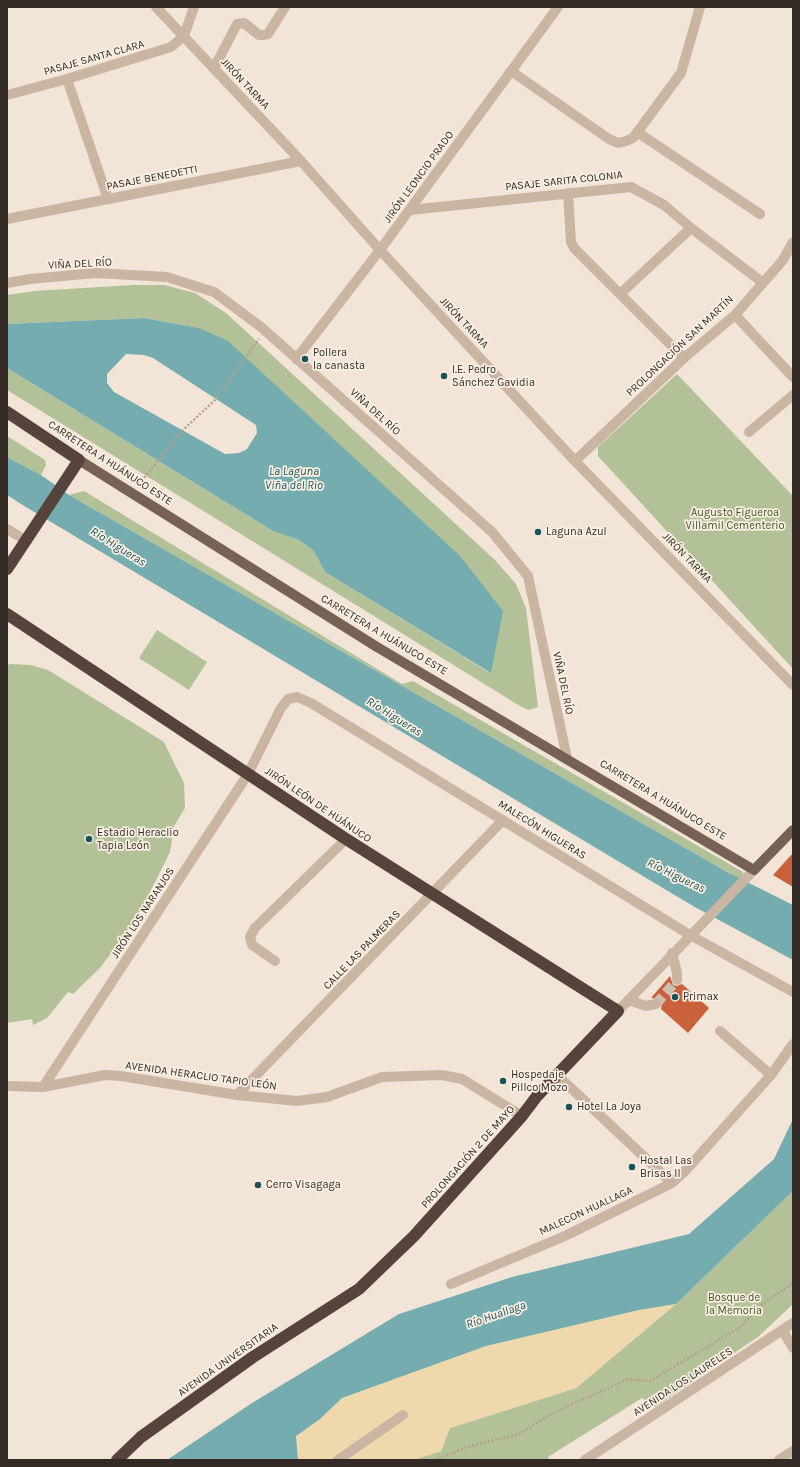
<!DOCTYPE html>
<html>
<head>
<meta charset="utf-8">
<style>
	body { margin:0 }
	#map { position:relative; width:800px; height:1467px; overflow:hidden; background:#f2e5d7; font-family:Karla,sans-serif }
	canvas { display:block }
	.frame { position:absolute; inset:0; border:8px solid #342a25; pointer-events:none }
</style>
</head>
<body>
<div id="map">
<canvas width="800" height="1467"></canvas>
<div class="frame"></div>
</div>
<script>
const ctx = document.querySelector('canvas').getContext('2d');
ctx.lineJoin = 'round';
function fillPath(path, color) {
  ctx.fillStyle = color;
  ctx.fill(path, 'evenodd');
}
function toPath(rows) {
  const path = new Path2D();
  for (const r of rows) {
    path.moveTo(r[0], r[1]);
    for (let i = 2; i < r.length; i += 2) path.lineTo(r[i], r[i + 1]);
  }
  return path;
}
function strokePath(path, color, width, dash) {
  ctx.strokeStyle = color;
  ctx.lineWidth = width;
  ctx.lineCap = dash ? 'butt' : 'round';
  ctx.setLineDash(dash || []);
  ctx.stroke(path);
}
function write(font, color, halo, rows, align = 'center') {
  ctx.font = font + ' Karla,sans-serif';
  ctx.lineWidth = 3.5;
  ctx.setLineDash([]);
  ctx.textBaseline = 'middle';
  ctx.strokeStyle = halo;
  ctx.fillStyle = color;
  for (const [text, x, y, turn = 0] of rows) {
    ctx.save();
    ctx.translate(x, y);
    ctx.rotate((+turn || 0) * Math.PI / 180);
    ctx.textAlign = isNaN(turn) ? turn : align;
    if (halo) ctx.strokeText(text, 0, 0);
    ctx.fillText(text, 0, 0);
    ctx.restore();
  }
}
fillPath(toPath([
	[133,285,164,285,195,293,226,313,495,560,516,584,526,608,538,707,528,710,520,706,7,390,7,368,273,531,299,540,313,550,325,572,490,673,199,328,144,318,7,324,7,295,35,291],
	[677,374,793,496,793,669,598,456,598,447],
	[7,436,45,460,46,465,41,475,7,457],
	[84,491,402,684,413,681,743,872,743,881,69,495],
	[157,630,207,662,189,690,139,658],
	[11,664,31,665,48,670,164,742,184,783,185,808,174,826,170,852,142,908,121,940,100,968,73,994,68,992,47,1018,33,1025,32,1019,7,1023,7,665],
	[793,1191,793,1304,759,1336,655,1407,642,1398,548,1457,550,1460,413,1460,441,1451,450,1428,576,1388,676,1304]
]), '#b2c197');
fillPath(toPath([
	[676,1304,576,1388,450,1428,441,1451,413,1460,298,1460,296,1436,320,1419,342,1398,486,1346,639,1310]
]), '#efd8ab');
fillPath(toPath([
	[144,318,199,328,228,341,460,556,503,611,491,673,325,572,313,550,299,540,273,531,7,368,7,324],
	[126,354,144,355,153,358,256,425,257,433,247,449,239,453,225,454,114,392,107,383,107,374],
	[7,457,41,475,69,495,729,873,793,905,793,960,693,906,21,504,7,495],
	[793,1119,793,1191,676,1304,639,1310,486,1346,342,1398,320,1419,296,1436,298,1460,167,1460,252,1403,399,1314,512,1277,689,1234,774,1159]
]), '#75acaf');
fillPath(toPath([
	[793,853,793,887,773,875],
	[670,976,673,985,677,986,682,984,709,1008,688,1033,661,1009,662,1003,661,999,651,998]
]), '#ca603c');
strokePath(toPath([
	[656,1004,677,980]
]), '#ccc0b3', 10, [10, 5]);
strokePath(toPath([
	[139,484,183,430,216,399,259,339],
	[435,1460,470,1446,519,1434,553,1413,628,1379,650,1381,741,1327,758,1307,793,1283]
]), '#b59f8d', 2.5, [2, 2]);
strokePath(toPath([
	[156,7,301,161,380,250,575,461,793,685],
	[214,68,237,24,244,23,259,35,264,35,268,34,285,7],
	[511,71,609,139,618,143,626,141,633,138,681,73,700,7],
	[67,79,108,199],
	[7,95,67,79,171,47,184,36,194,7],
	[637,132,760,214],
	[568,193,571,242,574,248,684,358],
	[410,210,631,187,664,205,691,228,762,282],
	[7,219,301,161],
	[7,283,30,279,96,273,167,277,214,292,261,327,492,532,528,576,567,758],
	[620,294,691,228],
	[735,315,793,377],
	[296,359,380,250,558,7],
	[749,432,793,395],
	[575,461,684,358,735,315,783,260,793,242],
	[7,529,27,541],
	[672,953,677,973,677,980],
	[275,961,252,945,250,937,255,928,346,839],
	[628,1000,646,1006,656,1004],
	[618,1011,754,870],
	[720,1031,771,1075],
	[557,1075,672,1183],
	[7,1086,43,1087,105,1075,121,1076,237,1095,297,1101,327,1097,382,1077,442,1075,462,1079,522,1116],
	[43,1087,248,774,281,708,288,699,297,697,311,703,690,935,793,992],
	[237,1095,503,820],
	[451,1284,565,1236,672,1183,687,1169,771,1075,793,1044],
	[783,1331,793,1348],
	[338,1460,403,1415],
	[585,1460,793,1323],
	[779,1460,793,1451]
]), '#cab5a3', 10);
strokePath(toPath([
	[79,460,377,647,754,870,793,830]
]), '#776155', 10);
strokePath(toPath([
	[7,412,79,460,7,569],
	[7,614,346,839,618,1011,537,1096,522,1116,414,1236,359,1289,253,1357,141,1437,117,1460]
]), '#56443c', 12);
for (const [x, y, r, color] of [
	[305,359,4,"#1a5257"],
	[444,376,4,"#1a5257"],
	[538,532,4,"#1a5257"],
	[89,839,4,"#1a5257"],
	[675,997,4,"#1a5257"],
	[503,1081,4,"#1a5257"],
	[569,1107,4,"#1a5257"],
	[632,1167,4,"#1a5257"],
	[258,1185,4,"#1a5257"]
]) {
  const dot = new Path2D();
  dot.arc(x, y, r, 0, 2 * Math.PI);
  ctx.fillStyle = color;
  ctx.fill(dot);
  strokePath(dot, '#f9efe3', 1.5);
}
write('11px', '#342a25', '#f9efe3', [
	["PASAJE SANTA CLARA",94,58,-16],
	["JIRÓN TARMA",245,84,47],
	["JIRÓN LEONCIO PRADO",419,177,-54],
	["PASAJE BENEDETTI",152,178,-11],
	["PASAJE SARITA COLONIA",564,181,-6],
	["VIÑA DEL RÍO",80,264,-3],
	["JIRÓN TARMA",464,323,47],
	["PROLONGACIÓN SAN MARTÍN",680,346,-43],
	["VIÑA DEL RÍO",375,412,42],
	["CARRETERA A HUÁNUCO ESTE",110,463,33],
	["JIRÓN TARMA",687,558,46],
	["CARRETERA A HUÁNUCO ESTE",384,635,31],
	["VIÑA DEL RÍO",563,683,78],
	["CARRETERA A HUÁNUCO ESTE",663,800,31],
	["JIRÓN LEÓN DE HUÁNUCO",318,805,34],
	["MALECÓN HIGUERAS",542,830,32],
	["JIRÓN LOS NARANJOS",143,913,-57],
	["CALLE LAS PALMERAS",362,950,-46],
	["AVENIDA HERACLIO TAPIO LEÓN",201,1076,8],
	["PROLONGACIÓN 2 DE MAYO",468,1157,-48],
	["MALECON HUALLAGA",586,1211,-25],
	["AVENIDA UNIVERSITARIA",228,1360,-35],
	["AVENIDA LOS LAURELES",683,1382,-33]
]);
write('11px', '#342a25', '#f9efe3', [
	["Pollera",313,353],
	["la canasta",313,366],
	["I.E. Pedro",452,370],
	["Sánchez Gavidia",452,383],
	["Laguna Azul",546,532],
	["Estadio Heraclio",97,833],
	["Tapia León",97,846],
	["Primax",683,997],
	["Hospedaje",511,1075],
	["Pillco Mozo",511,1088],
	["Hotel La Joya",577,1107],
	["Hostal Las",640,1161],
	["Brisas II",640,1174],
	["Cerro Visagaga",266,1185]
], 'left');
write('11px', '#435328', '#f9efe3', [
	["Augusto Figueroa",735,513],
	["Villamil Cementerio",735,526],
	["Bosque de",734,1298],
	["la Memoria",734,1311]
]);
write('italic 12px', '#1a5257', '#f9efe3', [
	["La Laguna",294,472],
	["Viña del Rio",294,486],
	["Río Higueras",118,547,32],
	["Río Higueras",394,717,32],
	["Río Higueras",676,876,26],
	["Río Huallaga",496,1315,-19]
]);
</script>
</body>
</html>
